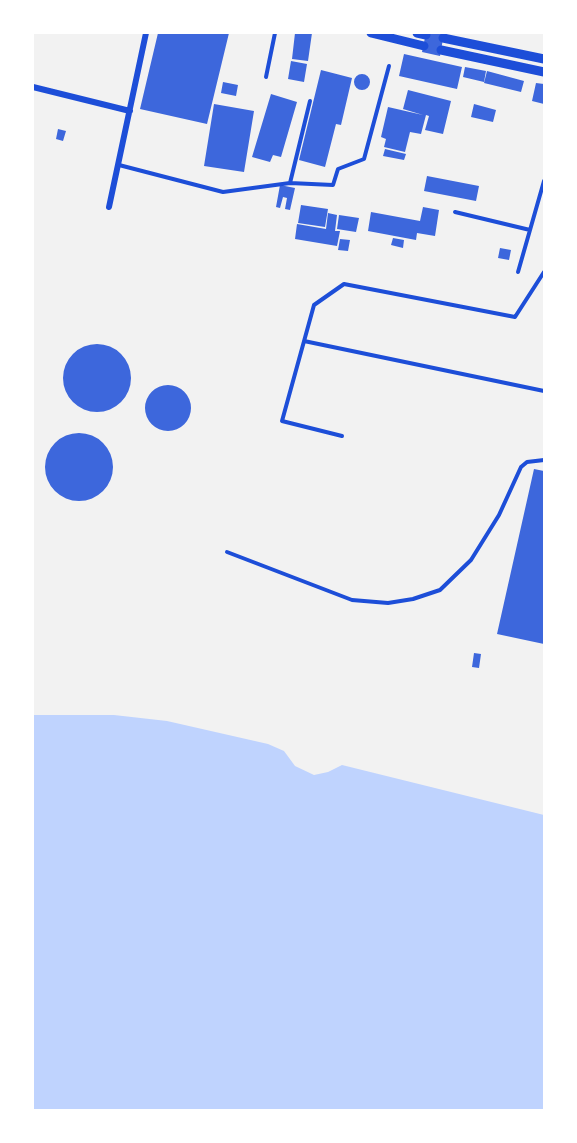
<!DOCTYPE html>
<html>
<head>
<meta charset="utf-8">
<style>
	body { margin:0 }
	#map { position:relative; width:577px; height:1143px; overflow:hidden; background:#f2f2f2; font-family:"Nunito Sans",sans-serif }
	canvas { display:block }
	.frame { position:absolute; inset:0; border:34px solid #fff; pointer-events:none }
</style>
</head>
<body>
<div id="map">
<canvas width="577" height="1143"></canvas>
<div class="frame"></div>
</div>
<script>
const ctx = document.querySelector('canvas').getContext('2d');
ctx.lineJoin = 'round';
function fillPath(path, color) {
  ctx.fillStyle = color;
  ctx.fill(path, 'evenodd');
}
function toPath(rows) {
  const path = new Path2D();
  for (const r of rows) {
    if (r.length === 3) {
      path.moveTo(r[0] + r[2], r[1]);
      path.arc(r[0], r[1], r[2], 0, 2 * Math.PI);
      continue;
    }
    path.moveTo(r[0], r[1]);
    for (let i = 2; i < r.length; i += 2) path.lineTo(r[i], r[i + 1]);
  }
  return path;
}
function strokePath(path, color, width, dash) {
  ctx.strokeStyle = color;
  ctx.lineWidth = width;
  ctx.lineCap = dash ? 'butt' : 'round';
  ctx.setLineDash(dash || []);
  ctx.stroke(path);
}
fillPath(toPath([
	[33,715,114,715,167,721,268,744,284,751,295,766,314,775,328,772,342,765,544,815,544,1110,33,1110]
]), '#bfd3fe');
fillPath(toPath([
	[158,33,229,33,207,124,140,109],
	[295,33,312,33,308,61,292,59],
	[426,33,444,33,440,56,422,52],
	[404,54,462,67,457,89,399,76],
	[291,61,307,64,304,82,288,79],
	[465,67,486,71,484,82,463,77],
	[321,70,352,78,341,125,336,124,325,167,299,160],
	[487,71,524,81,521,92,484,83],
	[362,82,8],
	[223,82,238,85,236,96,221,93],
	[536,83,544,84,544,104,532,101],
	[408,90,451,101,443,134,425,130,429,116,426,115,421,134,410,132,405,152,384,147,386,139,381,137,388,107,423,115,403,109],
	[271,94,297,102,281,157,273,155,270,162,252,157],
	[214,104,254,111,244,172,204,166],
	[474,104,496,110,493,122,471,117],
	[58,129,66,131,63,141,56,139],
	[385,149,406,154,404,160,383,156],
	[427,176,479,186,476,201,424,191],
	[280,185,295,188,290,210,285,209,287,198,283,197,280,208,276,207],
	[301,205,328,209,325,227,298,223],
	[423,207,439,210,435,236,417,233,416,240,368,231,371,212,420,221],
	[328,213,337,215,335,231,340,231,337,246,295,239,297,224,326,229],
	[339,215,359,218,356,232,337,229],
	[393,238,404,240,403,248,391,245],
	[340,239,350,240,348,251,338,250],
	[500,248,511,250,509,260,498,258],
	[97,378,34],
	[168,408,23],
	[79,467,34],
	[534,469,544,471,544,644,497,634],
	[474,653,481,654,479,668,472,667]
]), '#3d67dc');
strokePath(toPath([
	[266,77,275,33],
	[119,165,223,192,290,183,333,185,338,169,364,159,389,66],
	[290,183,310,101],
	[455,212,530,230],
	[518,272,544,181],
	[304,341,544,391],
	[342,436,282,421,314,305,344,284,515,317,544,272],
	[227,552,352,600,388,603,413,599,440,590,471,560,499,515,521,467,527,462,544,460]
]), '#1d4ed8', 4);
strokePath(toPath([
	[33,87,130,111],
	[109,207,146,33]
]), '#1d4ed8', 6);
strokePath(toPath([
	[371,33,424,46],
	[417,33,426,35],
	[443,38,544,59],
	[441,50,544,72]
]), '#1d4ed8', 9);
</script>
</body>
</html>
